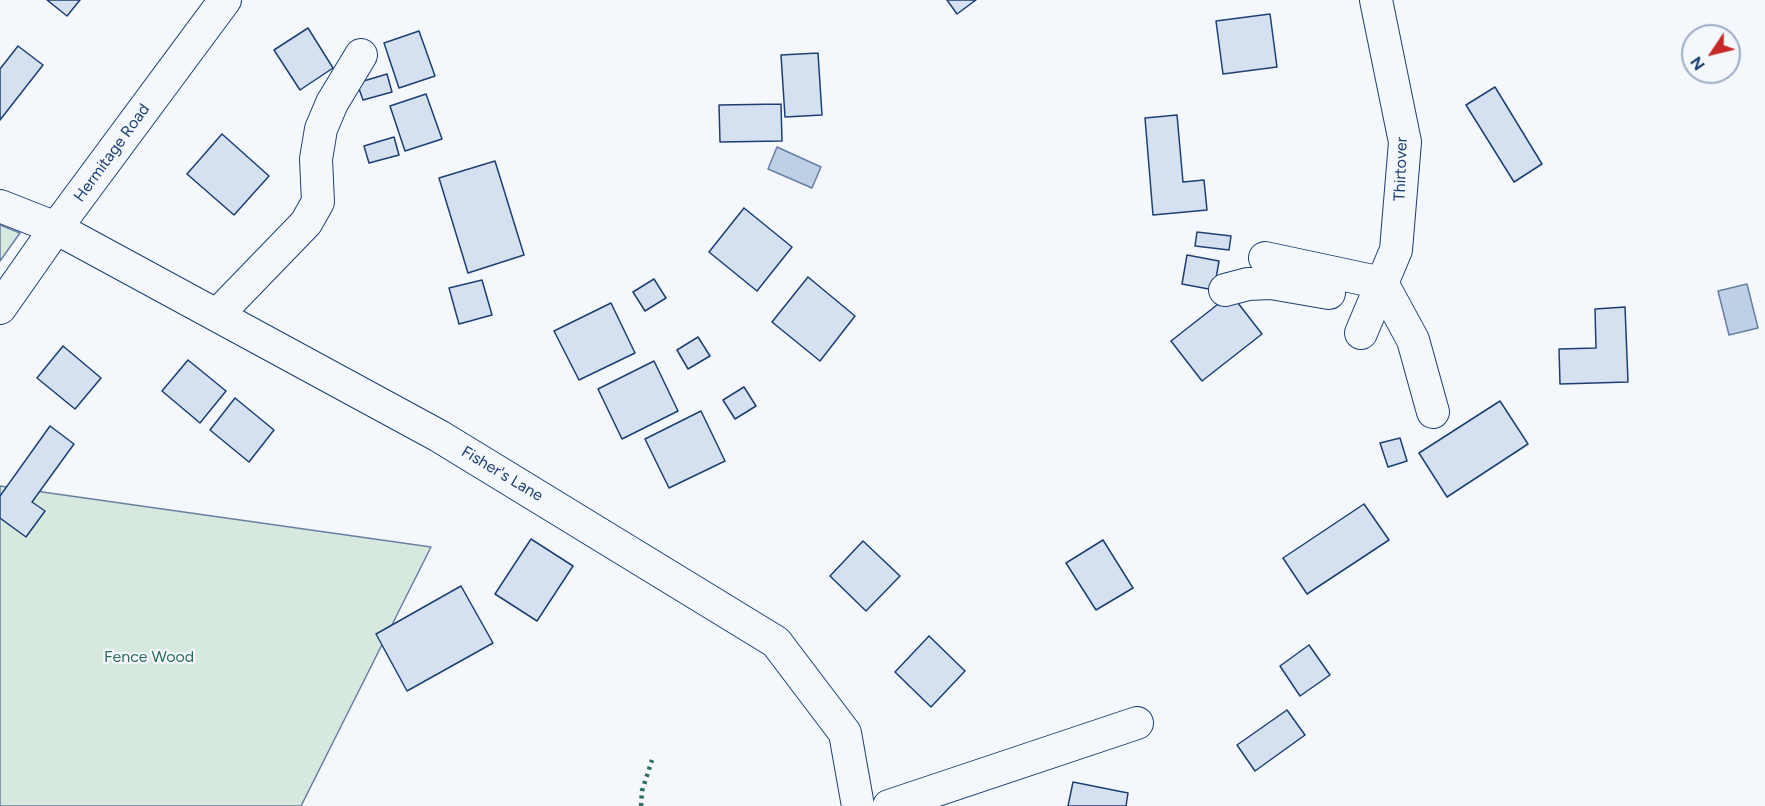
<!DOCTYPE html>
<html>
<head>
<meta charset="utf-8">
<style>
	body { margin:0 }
	#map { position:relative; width:1765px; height:806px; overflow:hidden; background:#f4f7fb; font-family:Figtree,sans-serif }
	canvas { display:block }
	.north { position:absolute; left:1681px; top:24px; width:60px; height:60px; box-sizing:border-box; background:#f4f7fb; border:2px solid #9eadc5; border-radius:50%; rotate:235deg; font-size:16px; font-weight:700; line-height:24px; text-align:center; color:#1d3f73 }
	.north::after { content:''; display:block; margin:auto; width:21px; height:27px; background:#c62828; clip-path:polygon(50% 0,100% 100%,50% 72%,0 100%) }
</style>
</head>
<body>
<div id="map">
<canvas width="1765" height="806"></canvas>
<div class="north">N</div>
</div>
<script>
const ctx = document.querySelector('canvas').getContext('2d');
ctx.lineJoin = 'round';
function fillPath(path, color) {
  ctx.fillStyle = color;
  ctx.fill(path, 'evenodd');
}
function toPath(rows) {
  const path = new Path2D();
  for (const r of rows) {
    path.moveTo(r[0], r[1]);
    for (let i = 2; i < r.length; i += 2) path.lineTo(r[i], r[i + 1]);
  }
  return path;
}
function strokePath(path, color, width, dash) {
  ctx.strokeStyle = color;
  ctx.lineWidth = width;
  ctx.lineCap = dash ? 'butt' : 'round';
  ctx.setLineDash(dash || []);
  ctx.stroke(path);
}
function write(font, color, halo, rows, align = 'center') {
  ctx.font = font + ' Figtree,sans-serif';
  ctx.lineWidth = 4.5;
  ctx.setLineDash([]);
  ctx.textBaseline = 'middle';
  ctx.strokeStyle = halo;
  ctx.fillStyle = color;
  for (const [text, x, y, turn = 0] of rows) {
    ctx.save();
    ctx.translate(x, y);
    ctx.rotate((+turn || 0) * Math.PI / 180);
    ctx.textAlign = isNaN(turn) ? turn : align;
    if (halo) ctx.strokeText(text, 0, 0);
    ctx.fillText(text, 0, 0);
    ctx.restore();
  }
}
const green = toPath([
	[0,225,20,233,0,261,0,225],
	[0,486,431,547,301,806,0,806,0,486]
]);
fillPath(green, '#d7e8df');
strokePath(green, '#687fa3', 1.5);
const water = toPath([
	[777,147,821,167,812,188,768,169,777,147],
	[1747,284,1758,328,1729,335,1718,291,1747,284]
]);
fillPath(water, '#bed0e5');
strokePath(water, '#687fa3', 1.5);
const building = toPath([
	[47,0,80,0,67,16,47,0],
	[947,0,976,0,957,14,947,0],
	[1270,14,1277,67,1223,74,1216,21,1270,14],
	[308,28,333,68,300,90,274,50,308,28],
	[419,31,435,76,399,88,384,43,419,31],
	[18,46,43,65,0,120,0,69,18,46],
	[818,53,822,115,785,117,781,55,818,53],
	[387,74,392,92,363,100,357,83,387,74],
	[1495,87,1542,164,1514,182,1466,105,1495,87],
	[426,94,442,139,405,151,390,106,426,94],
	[781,104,782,141,720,142,719,105,781,104],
	[1177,115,1183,182,1204,180,1207,210,1153,215,1145,118,1177,115],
	[222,134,269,176,234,215,187,174,222,134],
	[394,137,399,155,369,163,364,146,394,137],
	[495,161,524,255,468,273,439,178,495,161],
	[744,208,792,247,757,291,709,252,744,208],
	[1197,232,1231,236,1229,250,1195,246,1197,232],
	[1187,255,1219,261,1214,290,1182,284,1187,255],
	[808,277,855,316,820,361,772,322,808,277],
	[654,279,666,298,645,311,633,292,654,279],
	[482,280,492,315,459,324,449,288,482,280],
	[1231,294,1262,334,1202,381,1171,341,1231,294],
	[611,303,635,353,579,380,554,331,611,303],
	[1625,307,1628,382,1560,384,1559,349,1596,348,1595,309,1625,307],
	[698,337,710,356,688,369,677,350,698,337],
	[63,346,101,378,75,409,37,378,63,346],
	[188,360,226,391,200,423,162,391,188,360],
	[654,361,678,411,622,439,598,389,654,361],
	[744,387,756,406,735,419,723,400,744,387],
	[235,398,274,430,249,462,210,430,235,398],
	[1500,401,1528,444,1447,497,1419,453,1500,401],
	[701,411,725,461,669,488,645,439,701,411],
	[50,426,74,444,32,502,45,511,26,537,0,518,0,496,50,426],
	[1400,438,1407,461,1388,467,1380,443,1400,438],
	[1364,504,1389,540,1307,594,1283,558,1364,504],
	[531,539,573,566,537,621,495,594,531,539],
	[1103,540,1133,588,1096,610,1066,563,1103,540],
	[863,541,900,576,866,611,830,576,863,541],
	[461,586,493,643,407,691,376,634,461,586],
	[929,636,965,671,931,707,895,672,929,636],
	[1309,645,1330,675,1300,696,1280,666,1309,645],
	[1287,710,1305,735,1255,771,1237,745,1287,710],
	[1073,782,1128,793,1126,806,1068,806,1073,782]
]);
fillPath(building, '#d5e0f0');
strokePath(building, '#1d3f73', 1.5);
const minor = toPath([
	[0,206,56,228,439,436,776,642,845,733,858,806],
	[1265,258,1382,283,1413,340,1433,412],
	[1225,290,1248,284,1271,283,1329,293],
	[0,308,56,228,225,0],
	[217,315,306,223,318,202,316,159,321,129,332,103,361,55],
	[1361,333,1396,250,1405,142,1376,0],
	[889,806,1137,723]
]);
strokePath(minor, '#1d3f73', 34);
strokePath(minor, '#f4f7fb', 32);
strokePath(toPath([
	[641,806,642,791,652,760]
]), '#2c6c60', 4.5, [3, 4.5]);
write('16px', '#1d3f73', '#f4f7fb', [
	["Hermitage Road",112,153,-54],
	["Thirtover",1401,169,-88],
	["Fisher's Lane",502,474,31]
]);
write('16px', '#2c6c60', '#f4f7fb', [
	["Fence Wood",149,657]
]);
</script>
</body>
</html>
